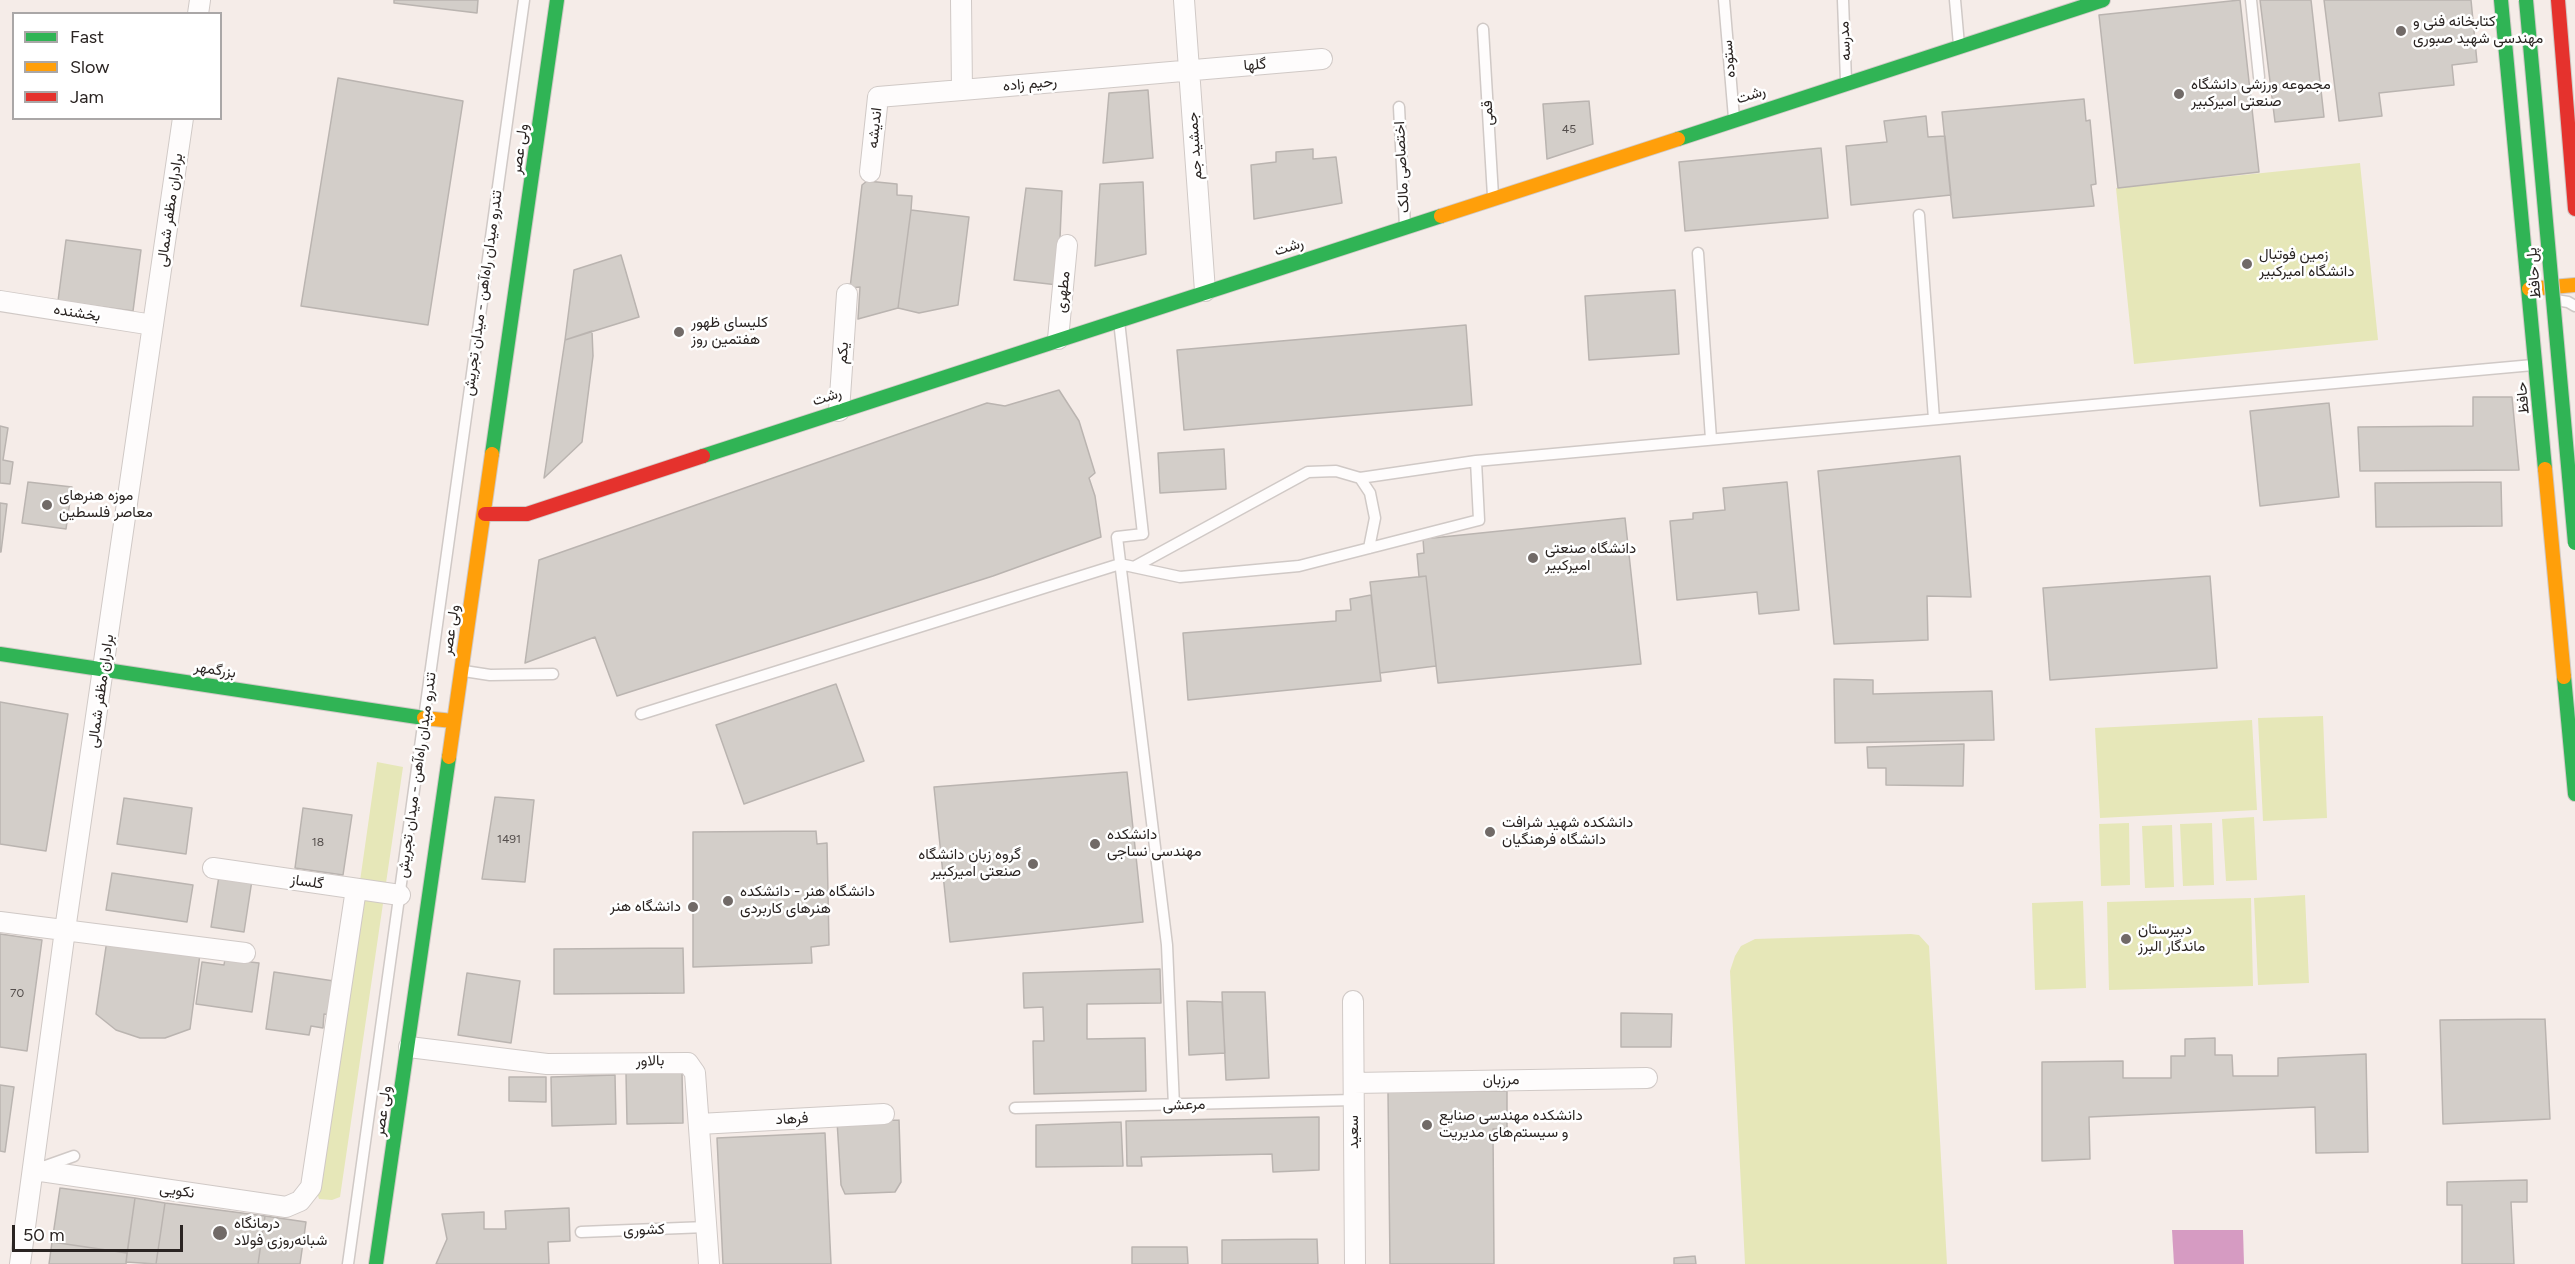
<!DOCTYPE html>
<html>
<head>
<meta charset="utf-8">
<style>
	body { margin:0 }
	#map { position:relative; width:2575px; height:1264px; overflow:hidden; background:#f5ece8; font-family:Figtree,sans-serif }
	canvas { display:block }
	.legend { position:absolute; left:12px; top:12px; width:210px; height:108px; box-sizing:border-box; background:#fff; border:2px solid #aaa7a7; margin:0; padding:8px 10px; list-style:none; font-size:18px; color:#2a2422 }
	.legend li { display:flex; align-items:center; gap:12px; height:30px }
	.legend b { width:30px; border:2px solid #aaa7a7 }
	.scale { position:absolute; left:12px; top:1225px; width:171px; height:27px; box-sizing:border-box; border:3px solid #2a2422; border-top:0; padding-left:8px; font-size:18px; line-height:21px; white-space:nowrap; color:#2a2422; -webkit-text-stroke:4px #fff; paint-order:stroke }
</style>
</head>
<body>
<div id="map">
<canvas width="2575" height="1264"></canvas>
<ul class="legend">
<li><b style="height:8px;background:#30b455"></b>Fast</li>
<li><b style="height:8px;background:#ff9f0a"></b>Slow</li>
<li><b style="height:8px;background:#e5322d"></b>Jam</li>
</ul>
<div class="scale">50 m</div>
</div>
<script>
const ctx = document.querySelector('canvas').getContext('2d');
ctx.lineJoin = 'round';
function fillPath(path, color) {
  ctx.fillStyle = color;
  ctx.fill(path, 'evenodd');
}
function toPath(rows) {
  const path = new Path2D();
  for (const r of rows) {
    path.moveTo(r[0], r[1]);
    for (let i = 2; i < r.length; i += 2) path.lineTo(r[i], r[i + 1]);
  }
  return path;
}
function strokePath(path, color, width, dash) {
  ctx.strokeStyle = color;
  ctx.lineWidth = width;
  ctx.lineCap = dash ? 'butt' : 'round';
  ctx.setLineDash(dash || []);
  ctx.stroke(path);
}
function write(font, color, halo, rows, align = 'center') {
  ctx.font = font + ' Figtree,Vazirmatn,sans-serif';
  ctx.lineWidth = 5;
  ctx.setLineDash([]);
  ctx.textBaseline = 'middle';
  ctx.strokeStyle = halo;
  ctx.fillStyle = color;
  for (const [text, x, y, turn = 0] of rows) {
    ctx.save();
    ctx.translate(x, y);
    ctx.rotate((+turn || 0) * Math.PI / 180);
    ctx.textAlign = isNaN(turn) ? turn : align;
    if (halo) ctx.strokeText(text, 0, 0);
    ctx.fillText(text, 0, 0);
    ctx.restore();
  }
}
fillPath(toPath([
	[2360,163,2378,340,2134,364,2116,188],
	[2323,716,2327,818,2263,821,2258,718],
	[2252,720,2257,810,2100,818,2095,728],
	[377,762,403,767,340,1197,332,1200,319,1199,316,1189],
	[2254,817,2257,880,2226,881,2222,819],
	[2129,823,2130,885,2101,886,2099,824],
	[2212,823,2214,885,2183,886,2180,824],
	[2172,825,2174,887,2145,888,2142,826],
	[2305,895,2309,983,2258,985,2254,898],
	[2251,898,2253,986,2109,990,2107,902],
	[2083,901,2086,988,2035,990,2032,903],
	[1911,934,1919,935,1929,946,1947,1264,1745,1264,1730,971,1735,956,1741,946,1755,939]
]), '#e6e7b8');
fillPath(toPath([
	[2172,1230,2243,1230,2244,1264,2174,1264]
]), '#d69bc2');
const building = toPath([
	[394,0,478,0,477,13,394,3,394,0],
	[2240,0,2259,172,2118,188,2099,15,2240,0],
	[2260,0,2311,0,2324,117,2275,122,2260,0],
	[2324,0,2471,0,2477,62,2452,65,2454,85,2379,93,2382,116,2339,121,2324,0],
	[338,78,463,101,428,325,301,306,338,78],
	[1148,90,1153,158,1103,163,1109,93,1148,90],
	[2084,99,2086,121,2090,120,2096,184,2091,185,2094,206,1953,218,1942,112,2084,99],
	[1589,101,1593,144,1547,159,1543,104,1589,101],
	[1926,116,1928,137,1945,136,1951,195,1851,205,1846,146,1887,142,1884,121,1926,116],
	[1821,148,1828,218,1685,231,1679,162,1821,148],
	[1313,149,1313,159,1336,157,1342,203,1254,219,1251,165,1276,162,1276,152,1313,149],
	[867,181,897,184,897,195,912,196,911,210,898,308,858,319,860,287,850,288,862,185,867,181],
	[1143,182,1146,254,1095,266,1100,184,1143,182],
	[1026,188,1062,191,1058,285,1014,280,1026,188],
	[911,210,969,217,958,305,919,313,898,308,911,210],
	[66,240,141,250,133,311,58,301,66,240],
	[621,255,639,317,565,340,574,270,621,255],
	[1675,290,1679,354,1589,360,1585,296,1675,290],
	[1466,325,1472,405,1184,430,1177,350,1466,325],
	[592,331,593,356,582,442,544,478,565,340,592,331],
	[1059,390,1079,421,1095,473,1089,478,1095,496,1101,537,993,576,617,696,595,637,525,663,539,560,987,403,1005,406,1059,390],
	[2473,397,2512,397,2519,470,2360,471,2358,427,2473,426,2473,397],
	[2329,403,2339,497,2260,506,2250,411,2329,403],
	[0,426,8,428,3,460,13,462,10,484,0,483,0,426],
	[1224,449,1226,489,1160,493,1158,453,1224,449],
	[1960,456,1971,597,1927,596,1928,640,1834,644,1818,471,1960,456],
	[28,482,72,487,66,529,22,523,28,482],
	[1787,482,1799,610,1759,614,1757,592,1677,600,1670,521,1693,519,1693,513,1725,510,1723,488,1787,482],
	[2501,482,2502,526,2376,527,2375,483,2501,482],
	[0,503,7,504,1,552,0,552,0,503],
	[1625,518,1641,664,1438,683,1426,576,1419,577,1417,554,1424,553,1423,539,1625,518],
	[1426,576,1436,666,1380,673,1370,582,1426,576],
	[2210,576,2217,668,2050,680,2043,588,2210,576],
	[1371,595,1381,681,1188,700,1183,633,1336,621,1336,611,1351,610,1350,599,1371,595],
	[1834,679,1873,680,1873,694,1992,691,1994,740,1835,743,1834,679],
	[836,684,864,761,744,804,716,725,836,684],
	[0,702,68,714,46,851,0,844,0,702],
	[1964,744,1963,786,1886,785,1886,768,1868,768,1867,747,1964,744],
	[1127,772,1143,922,950,942,934,787,1127,772],
	[495,797,534,800,525,882,482,879,495,797],
	[124,798,192,808,186,854,117,844,124,798],
	[303,808,352,815,343,875,295,868,303,808],
	[816,831,817,844,827,843,829,945,811,947,812,963,693,967,693,832,816,831],
	[112,873,193,885,187,922,106,910,112,873],
	[219,876,252,880,244,932,211,927,219,876],
	[0,934,42,940,27,1051,0,1047,0,934],
	[107,940,200,954,190,1029,165,1038,140,1038,116,1030,96,1014,107,940],
	[683,948,684,993,554,994,554,949,683,948],
	[225,959,259,963,252,1012,196,1004,202,962,224,965,225,959],
	[1160,969,1161,1003,1087,1004,1087,1039,1145,1038,1146,1091,1034,1094,1033,1041,1044,1041,1043,1007,1024,1008,1023,973,1160,969],
	[274,972,334,981,330,1015,324,1014,323,1028,311,1026,309,1035,266,1029,274,972],
	[467,973,520,981,511,1043,458,1035,467,973],
	[1222,992,1265,992,1269,1078,1226,1080,1222,992],
	[1187,1001,1222,1002,1225,1053,1189,1055,1187,1001],
	[1621,1013,1672,1014,1671,1047,1621,1047,1621,1013],
	[2545,1019,2550,1119,2443,1124,2440,1020,2545,1019],
	[2215,1038,2215,1055,2232,1055,2233,1076,2278,1076,2278,1058,2366,1054,2368,1152,2316,1153,2315,1107,2089,1117,2090,1159,2042,1161,2042,1062,2123,1061,2123,1078,2171,1078,2171,1056,2185,1056,2185,1039,2215,1038],
	[682,1072,683,1123,627,1124,626,1073,682,1072],
	[615,1075,616,1124,552,1126,551,1077,615,1075],
	[509,1077,546,1077,546,1102,509,1101,509,1077],
	[0,1085,14,1087,5,1152,0,1151,0,1085],
	[1507,1091,1507,1129,1493,1129,1494,1264,1390,1264,1388,1092,1507,1091],
	[1319,1117,1319,1170,1273,1172,1272,1154,1141,1157,1142,1166,1127,1166,1126,1121,1319,1117],
	[899,1120,901,1182,895,1192,845,1194,841,1185,837,1121,899,1120],
	[1121,1122,1123,1166,1036,1167,1036,1125,1121,1122],
	[825,1133,831,1264,723,1264,717,1138,825,1133],
	[2527,1180,2527,1202,2511,1202,2514,1264,2462,1264,2462,1205,2447,1205,2447,1182,2527,1180],
	[60,1188,135,1198,127,1253,52,1242,60,1188],
	[135,1198,165,1203,156,1264,126,1262,135,1198],
	[165,1203,265,1216,258,1264,156,1264,165,1203],
	[569,1208,570,1241,548,1242,549,1264,436,1264,447,1239,442,1214,484,1212,484,1229,506,1229,505,1211,569,1208],
	[265,1216,306,1222,300,1264,258,1264,265,1216],
	[1317,1239,1318,1264,1222,1264,1222,1240,1317,1239],
	[52,1242,127,1253,126,1264,49,1264,52,1242],
	[1132,1247,1187,1247,1188,1264,1132,1264,1132,1247],
	[1695,1256,1696,1264,1674,1264,1674,1258,1695,1256]
]);
fillPath(building, '#d3cec9');
strokePath(building, '#bab4b0', 1.5);
const lane = toPath([
	[1724,0,1734,118],
	[1843,0,1846,81],
	[1955,0,1959,45],
	[2251,0,2259,77],
	[1483,29,1493,196],
	[1399,107,1405,226],
	[1919,215,1934,419],
	[1698,253,1711,439],
	[2556,300,2568,302,2575,306],
	[1119,321,1143,534,1117,537,1167,945,1174,1106],
	[1360,478,1476,461],
	[1134,567,1308,472,1336,471,1360,478,1370,493,1375,518,1369,548],
	[464,671,490,675,553,674],
	[641,714,1120,564,1180,577,1299,566,1479,520,1476,461,2533,365],
	[1015,1108,1354,1100],
	[43,1167,74,1156],
	[581,1232,706,1227],
	[348,1264,524,0]
]);
const street = toPath([
	[961,0,962,90,1322,59],
	[1184,0,1205,291],
	[198,14,200,0],
	[870,172,878,97,962,90],
	[0,301,153,325],
	[1058,339,1067,245],
	[839,411,847,294],
	[213,868,400,895],
	[0,922,245,953],
	[1353,1001,1355,1264],
	[409,1047,547,1064,688,1063,695,1073,709,1264],
	[1354,1083,1647,1078],
	[699,1124,884,1114],
	[34,1170,286,1207,300,1201,311,1187,356,889],
	[20,1264,65,930,183,118]
]);
const fast = toPath([
	[2501,0,2545,469],
	[1678,139,2103,0],
	[492,454,557,0],
	[703,456,1441,216],
	[0,654,424,718],
	[2564,677,2575,794],
	[376,1264,449,757]
]);
const slow = toPath([
	[1441,216,1678,139],
	[2529,289,2575,285],
	[2545,469,2564,677],
	[424,718,453,721],
	[449,757,492,454]
]);
const jam = toPath([
	[2558,0,2575,209],
	[485,514,527,514,703,456]
]);
strokePath(lane, '#d0c9c6', 13);
strokePath(street, '#d0c9c6', 22);
strokePath(fast, '#d0c9c6', 16);
strokePath(slow, '#d0c9c6', 16);
strokePath(jam, '#d0c9c6', 16);
strokePath(lane, '#fefcfc', 10);
strokePath(street, '#fefcfc', 20);
strokePath(fast, '#30b455', 14);
strokePath(slow, '#ff9f0a', 14);
strokePath(jam, '#e5322d', 14);
const fastBridge = toPath([
	[2526,0,2575,543]
]);
strokePath(fastBridge, '#d0c9c6', 16, []);
strokePath(fastBridge, '#30b455', 14);
for (const [x, y, r, color] of [
	[2401,31,6,"#716a67"],
	[2179,94,6,"#716a67"],
	[2247,264,6,"#716a67"],
	[679,332,6,"#716a67"],
	[47,505,6,"#716a67"],
	[1533,558,6,"#716a67"],
	[1490,832,6,"#716a67"],
	[1095,844,6,"#716a67"],
	[1033,864,6,"#716a67"],
	[728,901,6,"#716a67"],
	[693,907,6,"#716a67"],
	[2126,939,6,"#716a67"],
	[1427,1125,6,"#716a67"],
	[220,1233,8,"#716a67"]
]) {
  const dot = new Path2D();
  dot.arc(x, y, r, 0, 2 * Math.PI);
  ctx.fillStyle = color;
  ctx.fill(dot);
  strokePath(dot, '#fff', 2);
}
write('12px', '#544e4c', null, [
	["45",1569,129],
	["1491",509,839],
	["18",318,842],
	["70",17,993]
]);
write('15px', '#2a2422', '#fff', [
	["کتابخانه فنی و",2413,22],
	["مهندسی شهید صبوری",2413,39],
	["مجموعه ورزشی دانشگاه",2191,85],
	["صنعتی امیرکبیر",2191,102],
	["زمین فوتبال",2259,255],
	["دانشگاه امیرکبیر",2259,272],
	["کلیسای ظهور",691,323],
	["هفتمین روز",691,340],
	["موزه هنرهای",59,496],
	["معاصر فلسطین",59,513],
	["دانشگاه صنعتی",1545,549],
	["امیرکبیر",1545,566],
	["دانشکده شهید شرافت",1502,823],
	["دانشگاه فرهنگیان",1502,840],
	["دانشکده",1107,835],
	["مهندسی نساجی",1107,852],
	["گروه زبان دانشگاه",1021,855,"right"],
	["صنعتی امیرکبیر",1021,872,"right"],
	["دانشگاه هنر - دانشکده",740,892],
	["هنرهای کاربردی",740,909],
	["دانشگاه هنر",681,907,"right"],
	["دبیرستان",2138,930],
	["ماندگار البرز",2138,947],
	["دانشکده مهندسی صنایع",1439,1116],
	["و سیستم‌های مدیریت",1439,1133],
	["درمانگاه",234,1224],
	["شبانه‌روزی فولاد",234,1241]
], 'left');
write('15px', '#2a2422', '#fff', [
	["مدرسه",1845,41,-93],
	["ستوده",1729,59,-95],
	["گلها",1255,65,-5],
	["رحیم زاده",1030,84,-5],
	["رشت",1751,95,-18],
	["قمی",1488,113,-93],
	["اندیشه",875,128,-84],
	["جمشید جم",1195,146,-94],
	["ولی عصر",520,149,-82],
	["اختصاصی مالک",1402,167,-93],
	["برادران مظفر شمالی",170,210,-82],
	["رشت",1289,247,-18],
	["پل حافظ",2534,273,-95],
	["مطهری",1063,292,-84],
	["تندرو میدان راه‌آهن - میدان تجریش",483,293,-82],
	["بخشنده",77,313,9],
	["یکم",843,353,-86],
	["رشت",827,397,-18],
	["حافظ",2523,398,-95],
	["ولی عصر",451,630,-81],
	["بزرگمهر",215,670,9],
	["برادران مظفر شمالی",101,691,-82],
	["تندرو میدان راه‌آهن - میدان تجریش",417,775,-82],
	["گلساز",307,882,8],
	["بالاور",650,1061,-1],
	["مرزبان",1501,1080,-1],
	["مرعشی",1184,1105,-2],
	["ولی عصر",383,1111,-82],
	["فرهاد",792,1119,-3],
	["سعید",1354,1132,-90],
	["نکویی",177,1191,8],
	["کشوری",644,1230,-2]
]);
</script>
</body>
</html>
